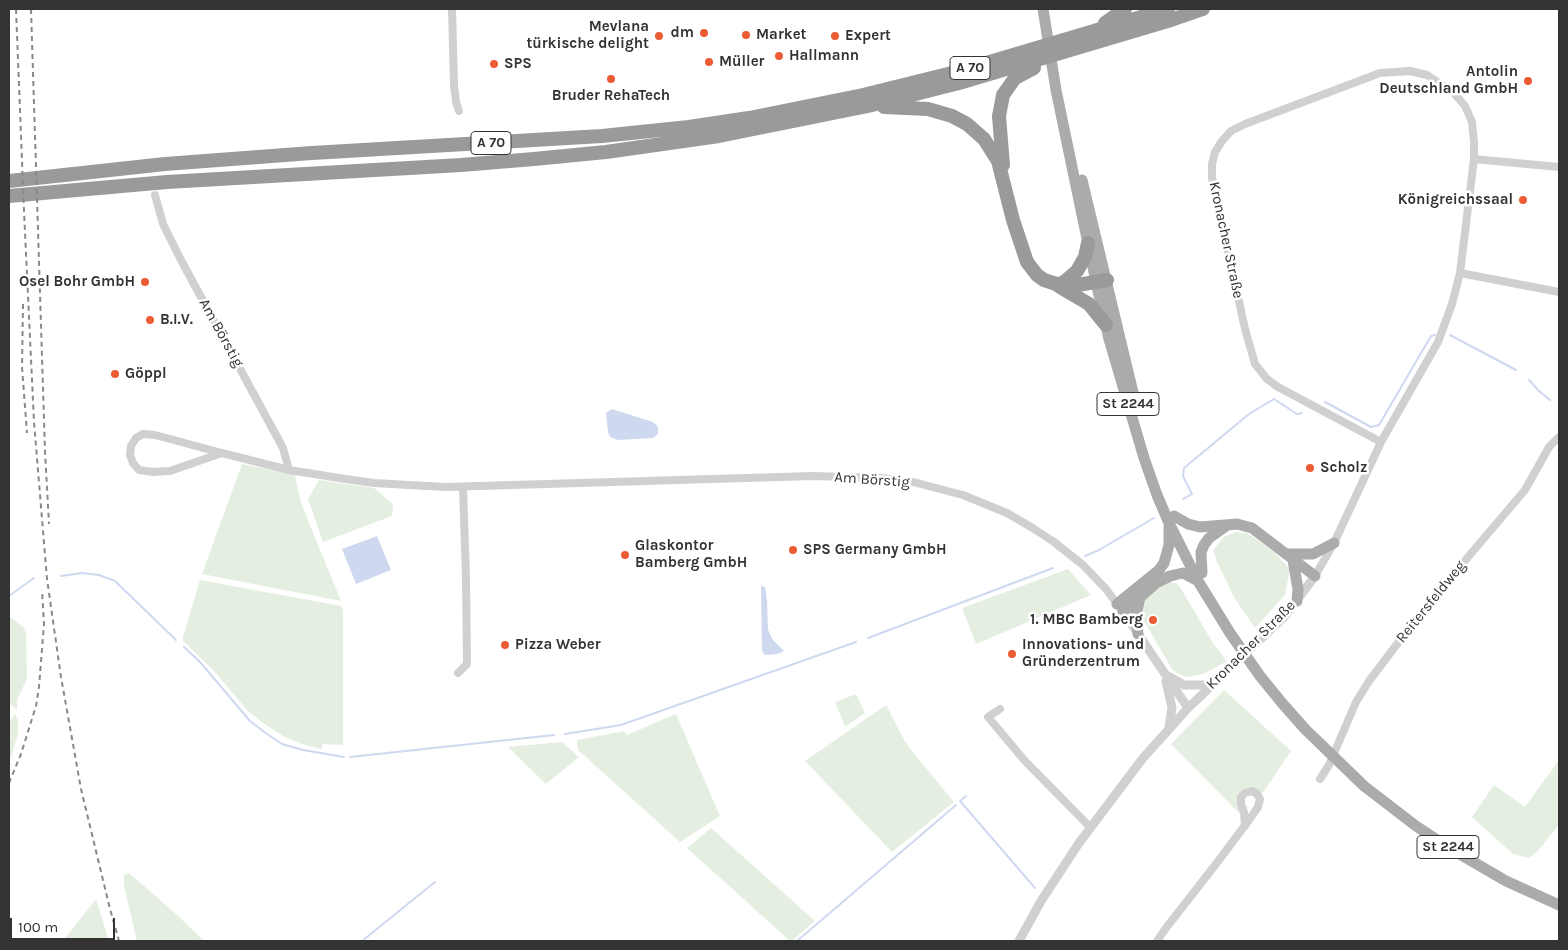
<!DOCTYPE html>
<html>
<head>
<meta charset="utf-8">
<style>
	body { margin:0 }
	#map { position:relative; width:1568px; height:950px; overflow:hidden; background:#fff; font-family:Karla,sans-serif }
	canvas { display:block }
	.frame { position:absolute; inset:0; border:10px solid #333; pointer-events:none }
	.scale { position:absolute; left:10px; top:918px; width:105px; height:22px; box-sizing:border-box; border:2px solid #333; border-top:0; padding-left:6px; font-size:15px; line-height:18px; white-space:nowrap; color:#333; -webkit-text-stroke:4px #fff; paint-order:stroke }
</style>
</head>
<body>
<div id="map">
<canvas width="1568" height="950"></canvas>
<div class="frame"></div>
<div class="scale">100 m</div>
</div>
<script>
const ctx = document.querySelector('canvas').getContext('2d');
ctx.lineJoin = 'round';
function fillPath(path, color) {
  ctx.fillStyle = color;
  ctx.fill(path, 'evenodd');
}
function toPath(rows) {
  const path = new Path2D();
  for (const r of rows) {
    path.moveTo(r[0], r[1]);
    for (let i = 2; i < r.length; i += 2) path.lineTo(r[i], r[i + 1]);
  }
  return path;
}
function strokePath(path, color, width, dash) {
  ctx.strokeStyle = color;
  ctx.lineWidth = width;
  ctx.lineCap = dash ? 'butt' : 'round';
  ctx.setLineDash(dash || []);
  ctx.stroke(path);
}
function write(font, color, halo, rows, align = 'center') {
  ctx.font = font + ' Karla,sans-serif';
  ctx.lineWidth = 5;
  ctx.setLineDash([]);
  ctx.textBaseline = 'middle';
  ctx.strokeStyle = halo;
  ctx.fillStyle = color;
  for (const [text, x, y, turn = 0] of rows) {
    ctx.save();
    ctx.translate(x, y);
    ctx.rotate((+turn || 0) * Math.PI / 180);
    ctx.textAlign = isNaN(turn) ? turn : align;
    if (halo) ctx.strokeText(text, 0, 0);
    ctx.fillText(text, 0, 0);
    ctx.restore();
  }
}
fillPath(toPath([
	[242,464,295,475,301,503,341,601,202,574],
	[319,480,374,488,393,504,392,516,323,542,308,499],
	[1236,532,1247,533,1256,539,1274,552,1290,569,1285,595,1255,628,1235,599,1217,562,1213,550,1224,537],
	[1068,569,1091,595,976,644,962,608],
	[200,580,341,606,343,609,343,745,322,744,322,749,305,745,283,736,263,723,247,710,214,671,182,640],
	[1170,582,1176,583,1180,587,1213,643,1227,661,1204,674,1186,677,1173,671,1143,619,1141,613,1144,600,1157,588],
	[9,616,24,628,26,633,27,679,17,700,17,710,9,703],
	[1224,690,1291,751,1262,794,1255,789,1249,788,1240,792,1237,799,1240,814,1171,744],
	[856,694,865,713,845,727,835,702],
	[886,705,903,738,911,750,954,802,892,852,805,761],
	[15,714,18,720,18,734,9,763,9,722],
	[676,714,720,816,680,842,578,750,577,740,624,731,627,735],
	[562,742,579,757,546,784,508,747],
	[1559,760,1559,825,1536,853,1529,858,1513,854,1472,817,1494,785,1525,807],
	[711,828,815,921,792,941,790,941,687,848],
	[129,873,176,914,204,941,137,941,124,886,124,875],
	[96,899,109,941,63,941]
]), '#e5efe1');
fillPath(toPath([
	[612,409,653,422,658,427,658,434,653,438,618,440,610,437,608,432,606,413],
	[377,536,391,570,356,584,342,549],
	[761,586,765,587,767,600,768,630,773,640,784,651,777,654,765,655,762,651]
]), '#ced8ef');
strokePath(toPath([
	[1450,335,1516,370],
	[1529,380,1539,391,1550,400],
	[1325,402,1371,427,1379,425,1431,336,1435,335],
	[1183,499,1192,494,1183,476,1184,468,1249,414,1274,399,1297,414,1302,413],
	[1085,556,1099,550,1154,518],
	[61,576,82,573,99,575,115,581,176,640],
	[9,596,34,578],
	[868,638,1053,568],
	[184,647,200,662,250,721,267,734,282,744,303,750,344,757],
	[565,734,621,725,856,642],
	[350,757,554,735],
	[966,796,960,801,1035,888],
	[362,941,435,882],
	[797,941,956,805]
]), '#ced8ef', 2);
strokePath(toPath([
	[452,9,454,85,456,102,459,111],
	[1474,159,1559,167],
	[155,195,163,224,182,262,283,448,289,470],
	[1460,273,1559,292],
	[143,434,155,435,222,453,170,471,153,472,139,470,133,463,130,455,131,446,136,438,143,434],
	[222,453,289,470,352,480,374,483,445,487,813,476,881,478,913,482,963,495,1007,513,1031,527,1054,542,1083,565,1106,589,1117,604],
	[1315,576,1334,543,1381,442,1438,342,1452,304,1460,273,1474,159,1474,142,1472,122,1465,106,1453,92,1427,75,1410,71,1380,73,1245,124,1231,131,1222,141,1215,152,1212,164,1212,178,1245,329,1255,364,1267,379,1278,387,1381,442],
	[458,673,467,664,466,578,463,488],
	[1000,709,988,717,1025,761,1090,827],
	[1320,779,1329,765,1356,702,1369,681,1423,610,1525,490,1549,447,1559,437],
	[1157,941,1166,928,1216,864,1249,820,1258,807,1260,799,1257,794,1252,791,1245,793,1241,797,1241,804,1244,812,1245,826]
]), '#d0d0d0', 8);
strokePath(toPath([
	[1120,607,1188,708],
	[1166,675,1184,685,1212,685],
	[1166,681,1172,708,1169,727],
	[1019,941,1041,901,1079,843,1143,758,1188,708,1285,616,1315,576]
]), '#d0d0d0', 9);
strokePath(toPath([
	[1043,9,1056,90,1096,282,1109,339,1144,458,1157,495,1169,523,1198,581,1230,633,1260,676,1282,703,1305,729,1364,786,1416,826,1451,849,1506,881,1559,905],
	[1082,180,1136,405],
	[1174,516,1188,524,1200,527,1237,524,1252,528,1315,576],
	[1286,554,1313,554,1334,543],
	[1293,560,1298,589,1297,601],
	[1202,573,1201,552,1204,545,1209,538,1226,526],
	[1117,604,1159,570,1164,563,1169,545,1169,527],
	[1123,612,1156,583,1170,576,1183,573,1198,581],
	[1138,634,1136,615,1140,597]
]), '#ababab', 11);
strokePath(toPath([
	[1105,23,1125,9],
	[884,107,928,109,952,116,967,124,984,139,998,161,1013,220,1027,262,1037,275,1044,280,1066,287,1107,280],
	[1003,165,999,116,1003,95,1015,78,1034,68],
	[9,181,165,164,312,153,602,136,689,127,749,118,863,95,956,72,1168,9],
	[9,196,167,182,461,165,534,159,606,152,719,136,868,106,959,83,1171,20,1203,9],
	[1057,285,1064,282,1077,271,1085,257,1088,243],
	[1060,287,1089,304,1106,325]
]), '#9a9a9a', 14);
strokePath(toPath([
	[16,9,24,211,34,422,47,579,61,677,81,789,110,909,119,941],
	[31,9,45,451,49,524],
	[23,304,22,367,27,433],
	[9,783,21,754,36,706,39,687,44,624,42,590]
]), '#888', 2, [5, 4]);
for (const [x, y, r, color] of [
	[704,33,5,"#eb5c34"],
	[746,35,5,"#eb5c34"],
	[659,36,5,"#eb5c34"],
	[835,36,5,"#eb5c34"],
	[779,56,5,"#eb5c34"],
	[709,62,5,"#eb5c34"],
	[494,64,5,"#eb5c34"],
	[611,79,5,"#eb5c34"],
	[1528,81,5,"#eb5c34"],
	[1523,200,5,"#eb5c34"],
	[145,282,5,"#eb5c34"],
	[150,320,5,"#eb5c34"],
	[115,374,5,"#eb5c34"],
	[1310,468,5,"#eb5c34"],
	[793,550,5,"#eb5c34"],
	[625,555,5,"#eb5c34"],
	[1153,620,5,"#eb5c34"],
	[505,645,5,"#eb5c34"],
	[1012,654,5,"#eb5c34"]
]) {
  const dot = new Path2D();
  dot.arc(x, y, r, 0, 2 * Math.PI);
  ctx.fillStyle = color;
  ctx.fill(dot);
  strokePath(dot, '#fff', 2);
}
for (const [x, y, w] of [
	[970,68,40],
	[491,143,40],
	[1128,404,62],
	[1448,847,62]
]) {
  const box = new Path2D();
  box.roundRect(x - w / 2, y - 11.5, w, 23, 4);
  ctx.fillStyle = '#fff';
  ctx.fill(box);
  strokePath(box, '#333', 1);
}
write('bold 14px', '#333', null, [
	["A 70",970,68],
	["A 70",491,143],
	["St 2244",1128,404],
	["St 2244",1448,847]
]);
write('bold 15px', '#333', '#fff', [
	["Mevlana",649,27,"right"],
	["türkische delight",649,44,"right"],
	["dm",694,33,"right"],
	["Market",756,35],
	["Expert",845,36],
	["Hallmann",789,56],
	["Müller",719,62],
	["SPS",504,64],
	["Antolin",1518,72,"right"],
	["Deutschland GmbH",1518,89,"right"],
	["Bruder RehaTech",611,96,"center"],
	["Königreichssaal",1513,200,"right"],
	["Osel Bohr GmbH",135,282,"right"],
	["B.I.V.",160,320],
	["Göppl",125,374],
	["Scholz",1320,468],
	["Glaskontor",635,546],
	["Bamberg GmbH",635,563],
	["SPS Germany GmbH",803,550],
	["1. MBC Bamberg",1143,620,"right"],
	["Pizza Weber",515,645],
	["Innovations- und",1022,645],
	["Gründerzentrum",1022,662]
], 'left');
write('15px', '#333', '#fff', [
	["Kronacher Straße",1226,240,78],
	["Am Börstig",221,333,61],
	["Am Börstig",872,480,4],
	["Reitersfeldweg",1431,602,-51],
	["Kronacher Straße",1251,645,-45]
]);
</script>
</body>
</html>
